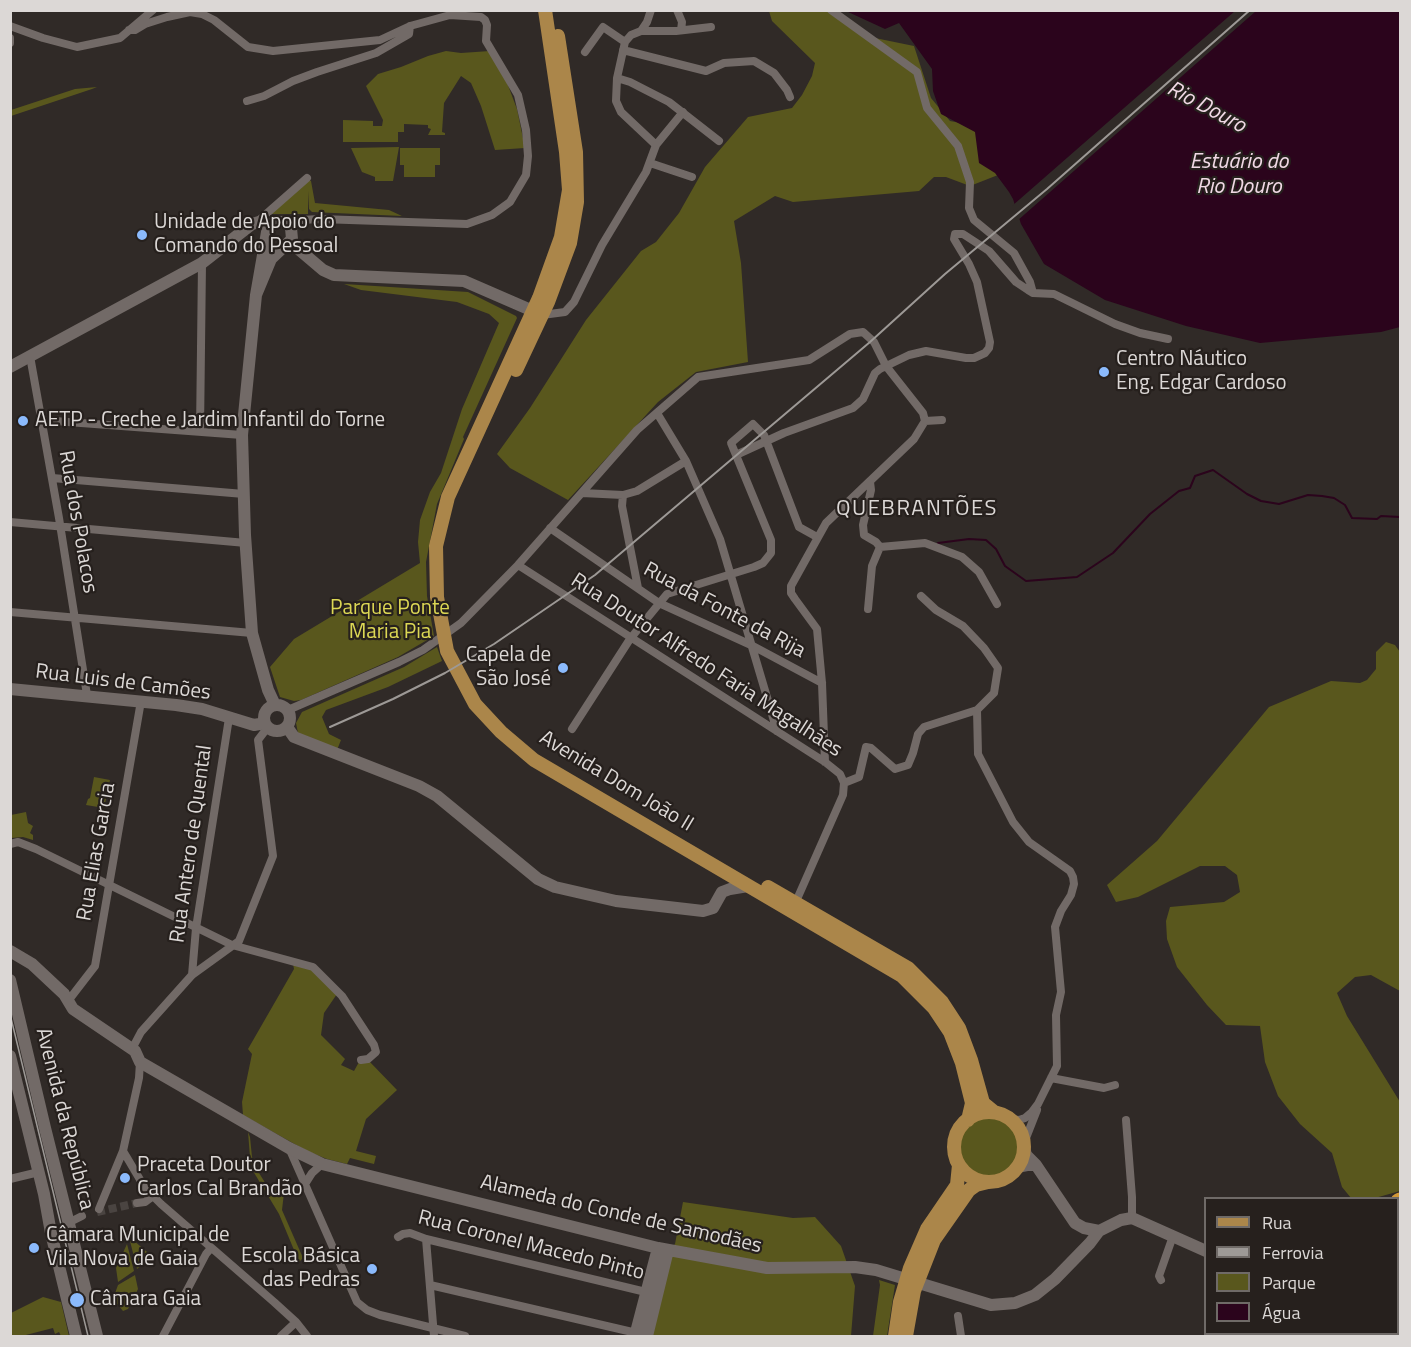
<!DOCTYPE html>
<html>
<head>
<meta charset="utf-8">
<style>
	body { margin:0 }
	#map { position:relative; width:1411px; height:1347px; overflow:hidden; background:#302a27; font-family:"Titillium Web",sans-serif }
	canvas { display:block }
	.frame { position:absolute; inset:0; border:12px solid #dcd8d6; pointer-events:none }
	.legend { position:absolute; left:1204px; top:1197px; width:195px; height:138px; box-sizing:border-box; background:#26201d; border:2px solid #6f6a67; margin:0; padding:8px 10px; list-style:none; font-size:18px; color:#dcd8d6 }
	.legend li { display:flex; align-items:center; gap:12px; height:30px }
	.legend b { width:30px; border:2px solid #6f6a67 }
</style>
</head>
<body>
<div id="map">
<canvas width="1411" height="1347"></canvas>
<div class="frame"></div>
<ul class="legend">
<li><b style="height:8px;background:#ab864a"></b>Rua</li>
<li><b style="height:8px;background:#9d9996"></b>Ferrovia</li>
<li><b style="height:16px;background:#59571d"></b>Parque</li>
<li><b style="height:16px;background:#2b041c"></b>Água</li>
</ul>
</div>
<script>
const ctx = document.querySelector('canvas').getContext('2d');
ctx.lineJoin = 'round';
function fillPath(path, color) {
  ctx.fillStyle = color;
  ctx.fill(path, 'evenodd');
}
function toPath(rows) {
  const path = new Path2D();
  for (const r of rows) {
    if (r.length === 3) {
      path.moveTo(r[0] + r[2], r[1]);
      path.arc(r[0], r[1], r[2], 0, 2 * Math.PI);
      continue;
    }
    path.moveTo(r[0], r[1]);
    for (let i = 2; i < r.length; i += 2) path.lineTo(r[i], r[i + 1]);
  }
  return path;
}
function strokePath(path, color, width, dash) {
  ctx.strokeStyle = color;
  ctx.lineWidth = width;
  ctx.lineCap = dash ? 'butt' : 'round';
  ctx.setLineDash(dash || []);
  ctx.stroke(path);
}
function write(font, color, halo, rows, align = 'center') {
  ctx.font = font + ' "Titillium Web",sans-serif';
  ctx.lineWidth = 4.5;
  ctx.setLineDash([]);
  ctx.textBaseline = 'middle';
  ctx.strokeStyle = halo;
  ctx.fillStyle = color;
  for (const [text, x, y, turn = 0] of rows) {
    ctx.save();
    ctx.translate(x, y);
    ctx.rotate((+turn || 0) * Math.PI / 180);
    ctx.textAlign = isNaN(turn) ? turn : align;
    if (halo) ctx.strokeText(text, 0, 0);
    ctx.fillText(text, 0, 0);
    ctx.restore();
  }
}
fillPath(toPath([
	[769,11,838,11,875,38,914,46,931,98,950,121,966,124,982,124,998,175,970,186,946,177,934,177,919,191,793,202,775,196,734,221,741,263,748,362,696,372,658,402,568,500,510,468,497,454,530,408,586,320,641,251,656,242,679,213,705,167,748,117,792,108,802,95,812,76,815,63,772,21],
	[446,51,461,53,490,51,506,80,517,109,525,148,495,150,481,106,471,83,461,76,444,103,442,132,445,133,445,135,428,135,431,129,428,128,428,125,404,124,404,132,398,132,398,142,343,142,343,120,373,121,373,126,382,126,383,120,366,86,378,74,401,67,428,56],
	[97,87,92,89,11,116,11,110,75,89],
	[399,147,393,181,375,181,375,177,362,172,351,148],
	[400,148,440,148,440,165,435,165,435,177,404,177,404,165,400,165],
	[309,180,311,181,315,203,389,210,402,216,312,212,309,209,308,191,308,214,269,214],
	[344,284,468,292,516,316,517,318,463,437,464,439,437,504,426,562,427,596,434,636,398,657,301,700,294,701,280,697,270,667,294,639,420,563,418,542,420,520,430,492,441,473,462,409,499,323,489,314,457,302,361,290],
	[1386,642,1395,645,1400,652,1400,991,1371,975,1355,977,1337,993,1347,1016,1400,1102,1400,1191,1375,1198,1351,1198,1342,1187,1332,1153,1300,1124,1278,1096,1265,1062,1260,1026,1226,1025,1207,1005,1177,967,1167,939,1166,921,1170,907,1224,902,1240,892,1237,875,1225,866,1200,866,1138,897,1116,902,1107,885,1157,841,1269,707,1331,681,1360,683,1367,680,1376,669,1376,652],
	[437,647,442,661,388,687,326,710,322,717,329,734,341,740,337,750,298,733,296,723,302,712,404,667],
	[94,777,110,780,104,808,86,805,88,799,90,798],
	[26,812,28,823,33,826,30,833,33,835,33,840,23,837,11,838,11,815],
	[293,964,311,968,337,994,324,1013,321,1035,345,1059,341,1065,354,1071,359,1062,369,1061,397,1090,366,1119,356,1151,376,1156,374,1164,350,1158,347,1164,327,1159,307,1151,243,1115,242,1102,252,1054,248,1049,294,969],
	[989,1147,29],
	[248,1132,250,1137,252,1157,259,1173,269,1189,284,1193,282,1210,303,1258,299,1262,279,1214,253,1171,250,1157],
	[683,1202,793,1218,815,1217,841,1246,855,1286,851,1336,648,1336,662,1261,675,1244],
	[133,1240,153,1257,137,1269,130,1241],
	[127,1244,134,1271,118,1282,116,1268],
	[135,1275,138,1289,128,1309,123,1311,114,1300,114,1296,118,1285],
	[879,1280,895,1285,887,1336,873,1336,880,1285],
	[43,1297,61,1302,69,1336,61,1336,59,1332,55,1334,53,1328,22,1336,11,1336,11,1313]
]), '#59571d');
fillPath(toPath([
	[1239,10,1246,17,1253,10,1400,11,1400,327,1381,332,1260,343,1186,326,1105,300,1044,264,1021,224,1013,199,1009,192,995,173,979,163,975,132,941,114,933,91,932,69,899,23,885,29,846,11]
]), '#2b041c');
fillPath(toPath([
	[1242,10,1246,14,1250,10,1256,11,1017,221,1012,206,1235,11]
]), '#302a27');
strokePath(toPath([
	[938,543,969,539,986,540,996,549,1005,566,1026,581,1077,577,1113,553,1150,514,1179,491,1190,488,1195,476,1213,470,1247,494,1261,501,1279,504,1308,495,1322,496,1334,498,1345,505,1352,518,1377,519,1381,516,1400,517]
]), '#2b041c', 2);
strokePath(toPath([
	[97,1212,137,1203]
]), '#4a4441', 8, [8, 4]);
strokePath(toPath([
	[651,10,647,22,641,31,631,35,625,42,617,78,616,101,621,112,656,145],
	[677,10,682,22,681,30],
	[831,10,917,72,927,108,958,146,970,182,969,208,974,220,1014,253,1030,282,1033,293],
	[10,26,43,38,77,47,120,38,153,10],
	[129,30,135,30,145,24,167,17,190,12,202,14,214,20,248,47,273,51,380,40,410,26,450,15,481,17,485,20,487,25,486,41,518,95,526,130,528,156,526,175,510,202,492,215,467,224,320,219,301,220,289,225],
	[641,31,676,31,711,27],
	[10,38,10,43],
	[623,50,706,71,724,63,754,61,774,73,787,90,790,97],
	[585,52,603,27,625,42],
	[617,78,630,82,669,102,719,141],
	[247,101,264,96,293,81,317,72,376,53,409,34,410,26],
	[650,163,692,177],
	[257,222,307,178],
	[542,315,565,312,574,302,602,245,646,172,656,145,683,112],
	[30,356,59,518,87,695],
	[657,413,686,461,720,539,777,731],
	[41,420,242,435],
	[925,421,942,420],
	[200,432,202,263],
	[736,455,784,433,853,408,863,399,875,373,880,369,909,355,926,351,966,358,974,358,985,353,989,348,990,342,977,282,969,264,954,239,955,234,963,234,989,251,1016,282,1028,290,1033,293,1054,294,1115,324,1140,333,1168,339],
	[52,478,244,494],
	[870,482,871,490,863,525,864,535,876,542,880,547],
	[582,493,623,495,637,491,686,461],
	[623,495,622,506,638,588],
	[10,522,246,543],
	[550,528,659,603,751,645,822,683],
	[880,547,925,543,962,557,979,572,997,604],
	[518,565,825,762,840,774,844,783,843,795,794,906],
	[921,596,936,610,963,626,984,648,998,668,994,693,977,710,978,754,1013,822,1029,842,1070,871,1073,877,1074,884,1071,895,1061,911,1055,927,1061,992,1056,1015,1057,1066,1038,1104,1032,1112,1025,1118,1019,1120,1010,1119],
	[868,609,872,566,880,547],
	[10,612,252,633],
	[288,710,399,662,423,650,461,623,518,565,637,430,698,377,809,360,850,334,863,332,874,342,886,366,923,413,925,421],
	[572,729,630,639,667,594,754,567,763,563,771,553,771,540,731,443,753,424,764,435,799,527,817,537],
	[825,762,822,683,817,629,795,599,791,593,791,586,826,523,914,439,925,421],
	[844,783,859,777,866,747,871,748,895,769,908,765,913,753,918,734,924,727,977,710],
	[10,844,18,842,36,849,232,945,313,967,342,996,374,1045,376,1052,368,1059,361,1060],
	[192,975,196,928,229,718],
	[68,1001,95,966,141,701],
	[132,1049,141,1032,192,975,239,941,273,856,258,740,268,727],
	[140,1062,139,1078,123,1151,129,1161,145,1188,161,1204,274,1302,296,1322,307,1336],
	[1051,1078,1104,1088,1115,1085],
	[1126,1120,1132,1197,1132,1218],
	[1024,1143,1037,1110],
	[289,1148,357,1302,367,1310,380,1315,465,1336],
	[10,1179,39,1172],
	[305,1184,312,1173,322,1164],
	[137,1203,145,1202,153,1196],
	[99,1209,123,1151],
	[70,1222,82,1216],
	[398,1237,403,1234,410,1233,426,1239,650,1293],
	[426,1239,434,1336],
	[1161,1280,1159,1276,1173,1236],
	[430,1285,641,1334],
	[958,1316,961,1336],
	[163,1336,206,1254,211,1248],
	[281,1336,296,1322],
	[1336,1336,1338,1334]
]), '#726a67', 8);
strokePath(toPath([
	[290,242,323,270,334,275,464,281,540,314],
	[256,295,271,259,292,239,291,228,286,222,274,222,267,232,256,295,242,435,245,535,252,633,268,690,275,705],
	[10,367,202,263,252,224,259,222,270,225],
	[10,689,176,705,202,709,254,725,265,723],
	[277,718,13],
	[287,727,294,737,419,786,437,796,538,879,555,887,616,901,703,911,713,908,722,892,730,889,748,886],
	[10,951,32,964,64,994,73,1009,135,1051,140,1062,289,1148,322,1164,658,1248,767,1268,855,1267,876,1270,991,1305,1015,1303,1035,1295,1055,1279,1090,1243,1099,1231],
	[10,980,45,1128,97,1336],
	[10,1056,44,1194,51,1233,76,1336],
	[1024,1147,1026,1155,1036,1165,1075,1223,1084,1228,1099,1231,1121,1220,1132,1218,1206,1251],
	[1017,1167,1027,1165,1036,1165],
	[1398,1214,1400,1212],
	[1314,1334,1317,1336],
	[635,1336,658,1248],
	[647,1336,668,1250],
	[1237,1336,1240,1334],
	[1252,1336,1256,1334]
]), '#726a67', 12);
strokePath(toPath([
	[545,10,566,152,569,190,561,237,539,298,448,497,436,546,437,597,447,651,475,704,501,732,534,760,902,976,934,1008,950,1032,962,1063,972,1103,968,1120],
	[516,370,548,302,570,243,577,202,576,152,558,36],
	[768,887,908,968,942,1002,959,1028,971,1060,983,1103,994,1112],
	[989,1147,35],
	[895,1336,900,1302,910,1268,927,1229,957,1185,959,1165],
	[906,1336,914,1291,934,1240,969,1190,976,1185,988,1182]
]), '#ab864a', 14);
strokePath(toPath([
	[1398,1201,1400,1200],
	[1398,1230,1400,1230]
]), '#d19837', 15);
strokePath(toPath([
	[10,1014,88,1336]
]), '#9d9996', 1.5);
strokePath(toPath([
	[330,727,393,699,445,673,494,644,595,575,870,342,945,274,1047,189,1250,10]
]), '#9d9996', 2);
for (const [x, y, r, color] of [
	[142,235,6,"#8bbafc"],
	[1104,372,6,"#8bbafc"],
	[23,421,6,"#8bbafc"],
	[563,668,6,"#8bbafc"],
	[125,1178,6,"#8bbafc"],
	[34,1248,6,"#8bbafc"],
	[372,1269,6,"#8bbafc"],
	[77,1300,8,"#8bbafc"]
]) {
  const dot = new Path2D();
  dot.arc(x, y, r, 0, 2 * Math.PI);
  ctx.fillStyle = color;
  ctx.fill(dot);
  strokePath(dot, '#26201d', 2);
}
write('21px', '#dcd8d6', '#26201d', [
	["Unidade de Apoio do",154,223],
	["Comando do Pessoal",154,247],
	["Centro Náutico",1116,360],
	["Eng. Edgar Cardoso",1116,384],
	["AETP - Creche e Jardim Infantil do Torne",35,421],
	["Capela de",551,656,"right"],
	["São José",551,680,"right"],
	["Praceta Doutor",137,1166],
	["Carlos Cal Brandão",137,1190],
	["Câmara Municipal de",46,1236],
	["Vila Nova de Gaia",46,1260],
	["Escola Básica",360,1257,"right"],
	["das Pedras",360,1281,"right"],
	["Câmara Gaia",90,1300]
], 'left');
write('21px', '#dcd8d6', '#26201d', [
	["Rua dos Polacos",77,522,80],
	["Rua da Fonte da Rija",724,611,28],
	["Rua Doutor Alfredo Faria Magalhães",706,666,33],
	["Rua Luis de Camões",123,683,7],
	["Avenida Dom João II",616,782,31],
	["Rua Antero de Quental",192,844,-82],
	["Rua Elias Garcia",97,852,-80],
	["Avenida da República",64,1119,76],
	["Alameda do Conde de Samodães",621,1215,13],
	["Rua Coronel Macedo Pinto",531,1246,14]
]);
write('21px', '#dcd754', '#26201d', [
	["Parque Ponte",390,609],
	["Maria Pia",390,633]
]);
write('italic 22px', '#f1d9e5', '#26201d', [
	["Rio Douro",1206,108,28],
	["Estuário do",1239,163],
	["Rio Douro",1239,188]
]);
ctx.letterSpacing = '1.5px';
write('22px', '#dcd8d6', '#26201d', [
	["QUEBRANTÕES",917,510]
]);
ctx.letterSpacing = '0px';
</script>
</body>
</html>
